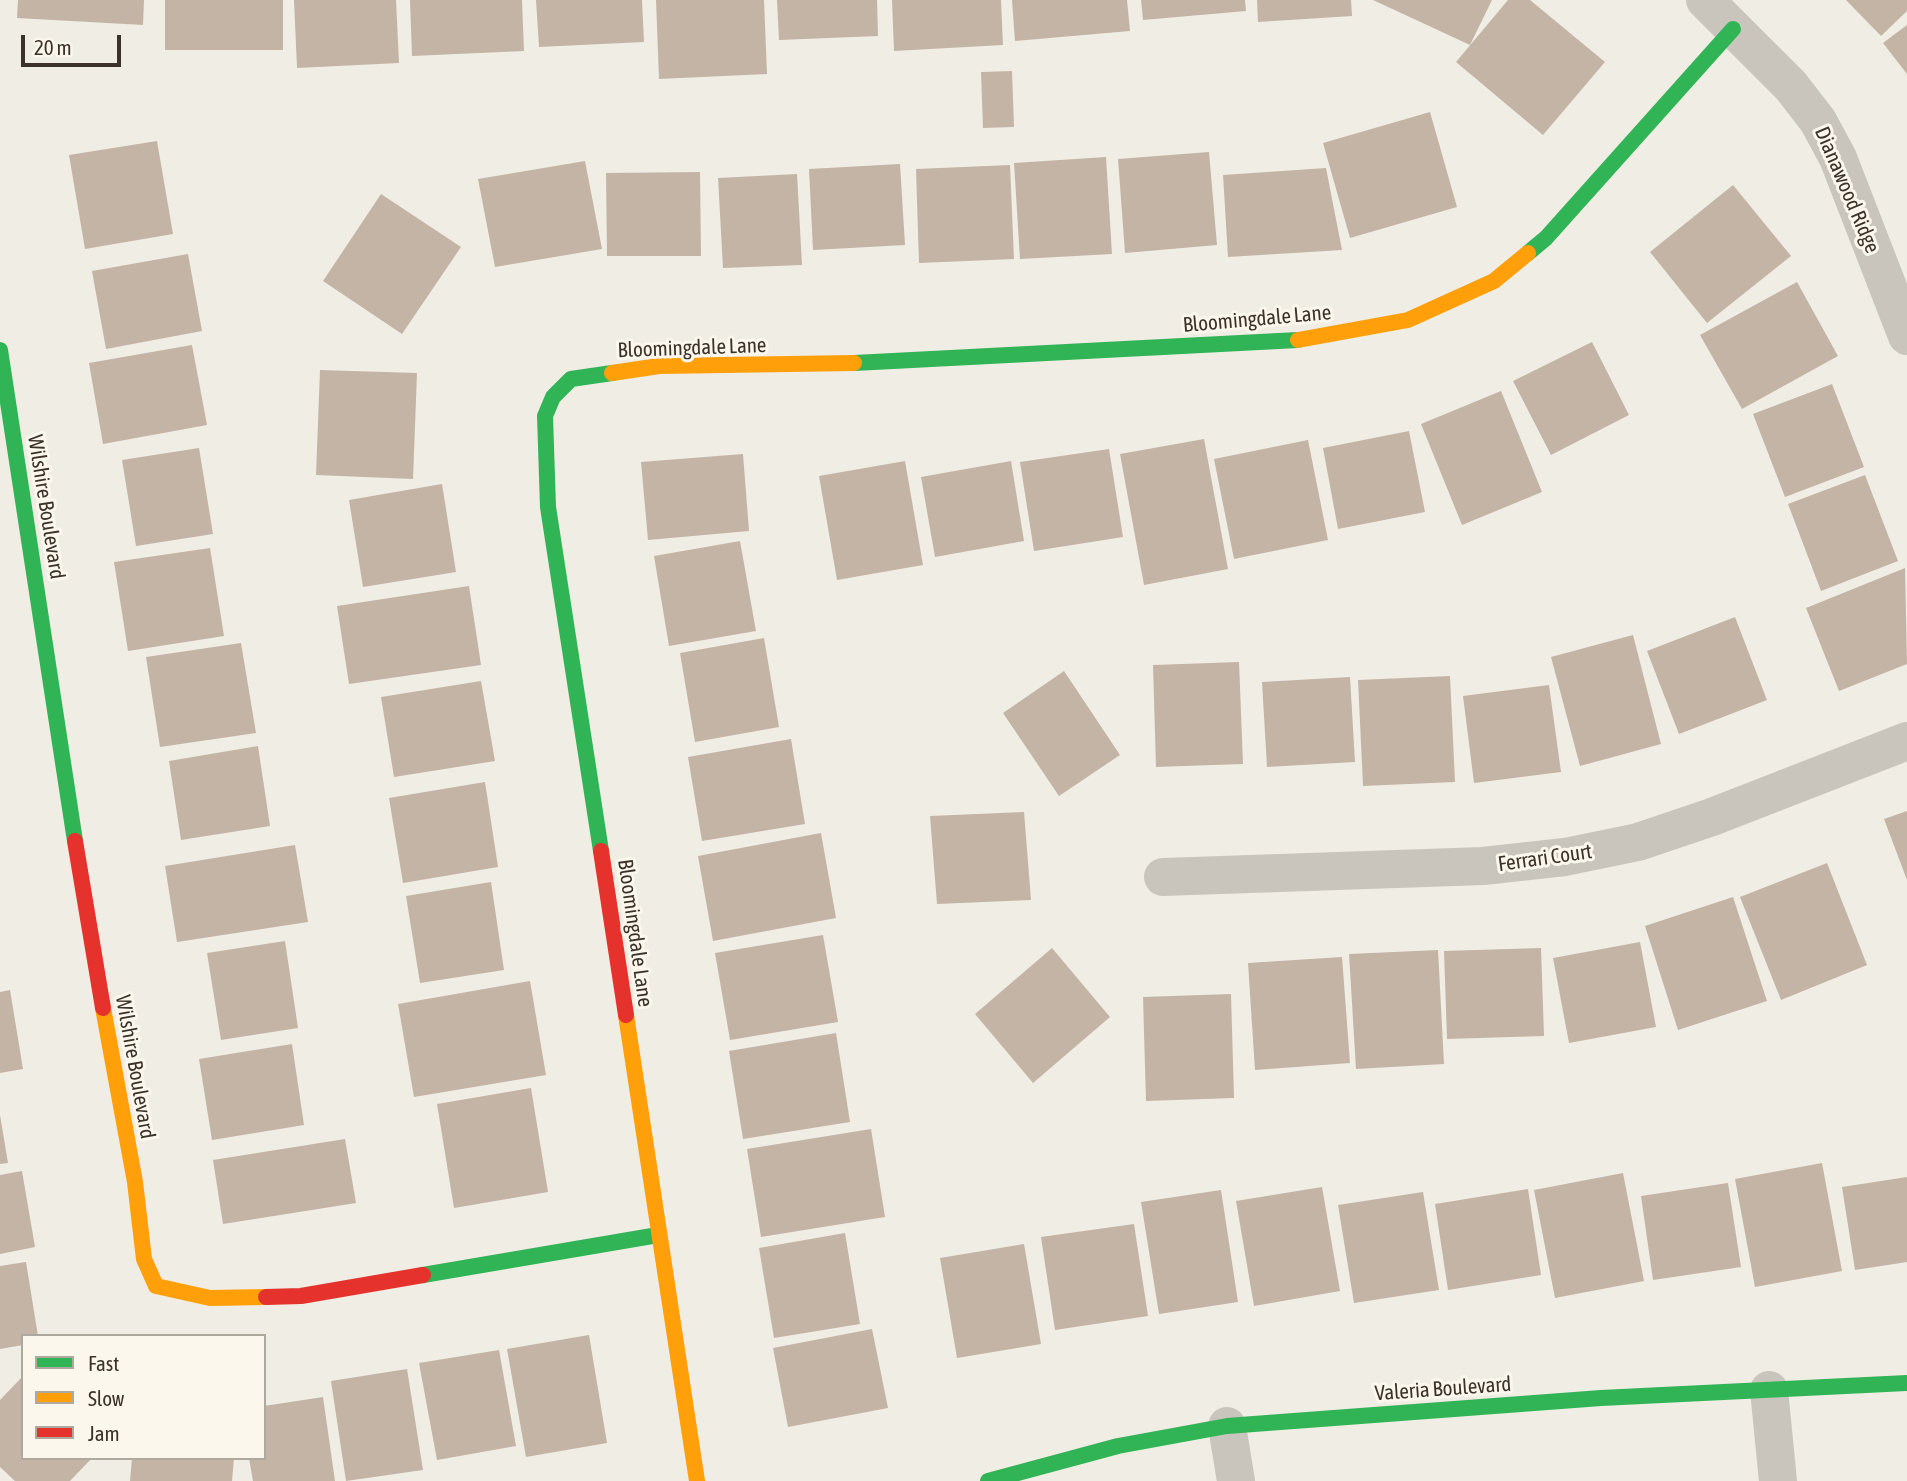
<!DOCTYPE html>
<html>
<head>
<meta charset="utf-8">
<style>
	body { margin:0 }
	#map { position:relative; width:1907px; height:1481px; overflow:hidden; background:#f0ede4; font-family:"Asap Condensed",sans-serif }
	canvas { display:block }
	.legend { position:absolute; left:21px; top:1334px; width:245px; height:126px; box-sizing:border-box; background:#fbf7ed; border:2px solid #aea99f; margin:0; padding:9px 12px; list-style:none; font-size:21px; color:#3b332a }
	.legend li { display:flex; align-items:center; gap:14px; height:35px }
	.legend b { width:35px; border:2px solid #aea99f }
	.scale { position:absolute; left:21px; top:35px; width:100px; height:32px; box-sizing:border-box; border:4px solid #3b332a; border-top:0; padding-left:9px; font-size:21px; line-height:24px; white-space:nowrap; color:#3b332a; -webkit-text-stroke:5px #fbf7ed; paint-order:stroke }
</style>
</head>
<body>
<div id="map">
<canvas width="1907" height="1481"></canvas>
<ul class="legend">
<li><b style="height:9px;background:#30b455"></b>Fast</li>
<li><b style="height:9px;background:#ff9f0a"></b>Slow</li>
<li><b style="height:9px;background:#e5322d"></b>Jam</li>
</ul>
<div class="scale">20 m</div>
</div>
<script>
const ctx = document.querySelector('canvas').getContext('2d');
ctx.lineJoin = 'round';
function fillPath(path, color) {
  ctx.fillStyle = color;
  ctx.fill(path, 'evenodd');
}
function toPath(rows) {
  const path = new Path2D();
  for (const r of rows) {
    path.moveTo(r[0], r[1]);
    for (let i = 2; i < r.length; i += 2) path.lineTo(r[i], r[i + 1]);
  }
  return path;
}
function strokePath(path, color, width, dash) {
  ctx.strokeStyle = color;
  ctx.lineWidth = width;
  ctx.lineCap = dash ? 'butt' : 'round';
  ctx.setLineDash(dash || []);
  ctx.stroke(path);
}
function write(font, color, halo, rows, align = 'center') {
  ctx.font = font + ' "Asap Condensed",sans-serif';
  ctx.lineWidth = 6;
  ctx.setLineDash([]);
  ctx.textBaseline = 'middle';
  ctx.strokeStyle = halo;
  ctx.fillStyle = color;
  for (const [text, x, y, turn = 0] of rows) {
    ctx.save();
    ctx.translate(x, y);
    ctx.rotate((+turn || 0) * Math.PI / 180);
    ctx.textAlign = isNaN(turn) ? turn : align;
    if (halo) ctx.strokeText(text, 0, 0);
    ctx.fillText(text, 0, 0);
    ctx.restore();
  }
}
fillPath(toPath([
	[18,0,144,0,143,25,17,18],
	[165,0,283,0,283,50,165,50],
	[294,0,396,0,399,63,297,68],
	[410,0,522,0,524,51,412,56],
	[536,0,642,0,644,42,539,47],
	[656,0,764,0,767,74,659,79],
	[777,0,877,0,878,36,779,40],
	[892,0,1001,0,1003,45,894,51],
	[1012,0,1127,0,1130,31,1015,41],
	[1141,0,1245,0,1246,11,1143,20],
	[1257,0,1351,0,1352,16,1258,22],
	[1373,0,1492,0,1470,45],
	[1508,0,1530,0,1605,62,1543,135,1456,62],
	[1846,0,1907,0,1907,11,1881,36],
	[1907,25,1907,74,1883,43],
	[1012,71,1014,127,983,128,981,72],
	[1430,112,1457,207,1350,238,1323,143],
	[157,141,173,234,85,249,69,155],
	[1209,152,1217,245,1125,253,1118,159],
	[1106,157,1112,254,1020,259,1014,163],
	[585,161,602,249,495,267,478,179],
	[900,164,905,245,813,250,809,169],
	[1010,165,1014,259,919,263,916,169],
	[1326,168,1342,250,1228,257,1223,175],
	[700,172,701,256,607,256,606,173],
	[797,174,802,265,723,268,718,178],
	[1733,185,1791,256,1707,323,1650,252],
	[381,194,461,247,402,334,323,281],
	[188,254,202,331,106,349,92,271],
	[1797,282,1838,356,1742,409,1700,335],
	[1592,342,1629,415,1551,455,1513,381],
	[192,345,207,425,103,444,89,363],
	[320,370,417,373,413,479,316,475],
	[1832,384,1864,467,1785,497,1753,414],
	[1501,391,1542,492,1462,525,1421,424],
	[1409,431,1425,512,1338,529,1323,448],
	[1204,439,1228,569,1144,585,1120,454],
	[1308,440,1328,540,1234,559,1214,459],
	[199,448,213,534,136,546,122,460],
	[1109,449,1123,537,1034,551,1020,462],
	[743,454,749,531,648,540,641,462],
	[905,461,923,565,837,580,819,476],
	[1011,461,1024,541,935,557,921,477],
	[1865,475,1898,561,1821,591,1788,504],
	[442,484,456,572,363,587,349,500],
	[740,541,756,631,669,646,654,556],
	[210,548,224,636,128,651,114,562],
	[1905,568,1907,664,1839,691,1806,608],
	[469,586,481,665,349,684,337,606],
	[1735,617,1767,700,1679,734,1647,651],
	[1633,635,1661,744,1580,766,1551,657],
	[764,638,779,727,695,742,680,653],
	[241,643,256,733,160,747,146,657],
	[1239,662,1243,764,1156,767,1153,665],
	[1064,671,1120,755,1059,796,1003,713],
	[1450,676,1455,782,1363,786,1358,680],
	[1350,677,1355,762,1267,767,1262,682],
	[481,681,495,761,394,777,381,697],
	[1549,685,1561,772,1474,783,1463,696],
	[791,739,805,824,702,841,688,757],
	[258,746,270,826,181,840,169,761],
	[485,782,498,867,403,883,389,798],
	[1907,811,1907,880,1884,819],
	[1024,812,1031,900,937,904,930,816],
	[821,833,836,918,713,941,698,856],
	[295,845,308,922,177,942,165,866],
	[1827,863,1867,965,1781,1000,1740,897],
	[491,882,504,970,420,983,406,896],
	[1733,897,1767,1001,1678,1030,1645,926],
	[823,935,838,1022,730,1040,715,953],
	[285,941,298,1028,221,1040,207,953],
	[1640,942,1656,1027,1569,1043,1553,958],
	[1052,948,1110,1017,1033,1083,975,1014],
	[1541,948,1544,1036,1447,1039,1444,951],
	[1438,950,1444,1064,1356,1069,1349,954],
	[1342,957,1350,1063,1255,1070,1248,963],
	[530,981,546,1075,414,1097,398,1004],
	[10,990,23,1069,0,1073,0,992],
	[1231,994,1234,1098,1146,1101,1143,997],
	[836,1033,850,1122,743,1139,729,1051],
	[292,1044,304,1125,212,1140,199,1059],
	[531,1088,548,1192,454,1208,437,1104],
	[0,1115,8,1163,0,1164],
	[871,1129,885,1217,761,1237,747,1149],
	[345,1139,356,1203,223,1224,213,1160],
	[1822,1163,1842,1271,1755,1287,1735,1179],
	[22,1171,35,1247,0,1254,0,1175],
	[1623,1173,1644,1281,1555,1298,1534,1190],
	[1907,1177,1907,1262,1855,1270,1842,1187],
	[1728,1183,1741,1267,1653,1280,1641,1196],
	[1322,1187,1340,1291,1254,1306,1236,1201],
	[1528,1189,1541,1275,1448,1290,1435,1204],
	[1221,1190,1238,1302,1159,1314,1141,1202],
	[1423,1192,1439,1290,1354,1303,1338,1205],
	[1134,1224,1148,1316,1055,1330,1041,1237],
	[845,1233,860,1324,774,1338,759,1248],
	[1024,1244,1041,1344,957,1358,940,1258],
	[26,1262,38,1336,23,1336,23,1345,0,1349,0,1266],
	[872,1329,888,1408,788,1427,773,1348],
	[589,1335,607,1443,526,1457,507,1349],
	[499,1350,516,1446,437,1460,419,1363],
	[407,1369,423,1470,346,1481,331,1381],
	[23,1376,23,1458,92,1458,70,1481,15,1481,0,1467,0,1400],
	[323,1397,335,1481,253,1481,249,1458,264,1458,264,1406],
	[132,1458,234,1458,232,1481,130,1481]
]), '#c4b4a5');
strokePath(toPath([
	[1705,0,1791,86,1818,121,1838,158,1907,336],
	[1163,877,1483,866,1565,857,1638,842,1712,817,1907,741],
	[1769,1390,1778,1481],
	[1227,1426,1236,1481]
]), '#c9c5bd', 38);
strokePath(toPath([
	[1528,253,1546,238,1733,29],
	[0,350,75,841],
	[854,363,1298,340],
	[601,851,548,507,545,416,553,397,571,379,612,373],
	[423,1275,658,1235],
	[988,1481,1118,1446,1227,1426,1601,1398,1907,1383]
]), '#30b455', 16);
strokePath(toPath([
	[1298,340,1408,320,1494,281,1528,253],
	[612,373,659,366,854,363],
	[103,1008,135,1182,144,1259,156,1286,210,1298,266,1297],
	[626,1015,697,1481]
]), '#ff9f0a', 16);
strokePath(toPath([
	[75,841,103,1008],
	[601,851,626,1015],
	[266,1297,301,1296,423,1275]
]), '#e5322d', 16);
write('21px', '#3b332a', '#fbf7ed', [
	["Dianawood Ridge",1847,190,67],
	["Bloomingdale Lane",1257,319,-5],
	["Bloomingdale Lane",692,348,-2],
	["Wilshire Boulevard",46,507,81],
	["Ferrari Court",1545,858,-8],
	["Bloomingdale Lane",635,933,82],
	["Wilshire Boulevard",135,1067,80],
	["Valeria Boulevard",1443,1389,-4]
]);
</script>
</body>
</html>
